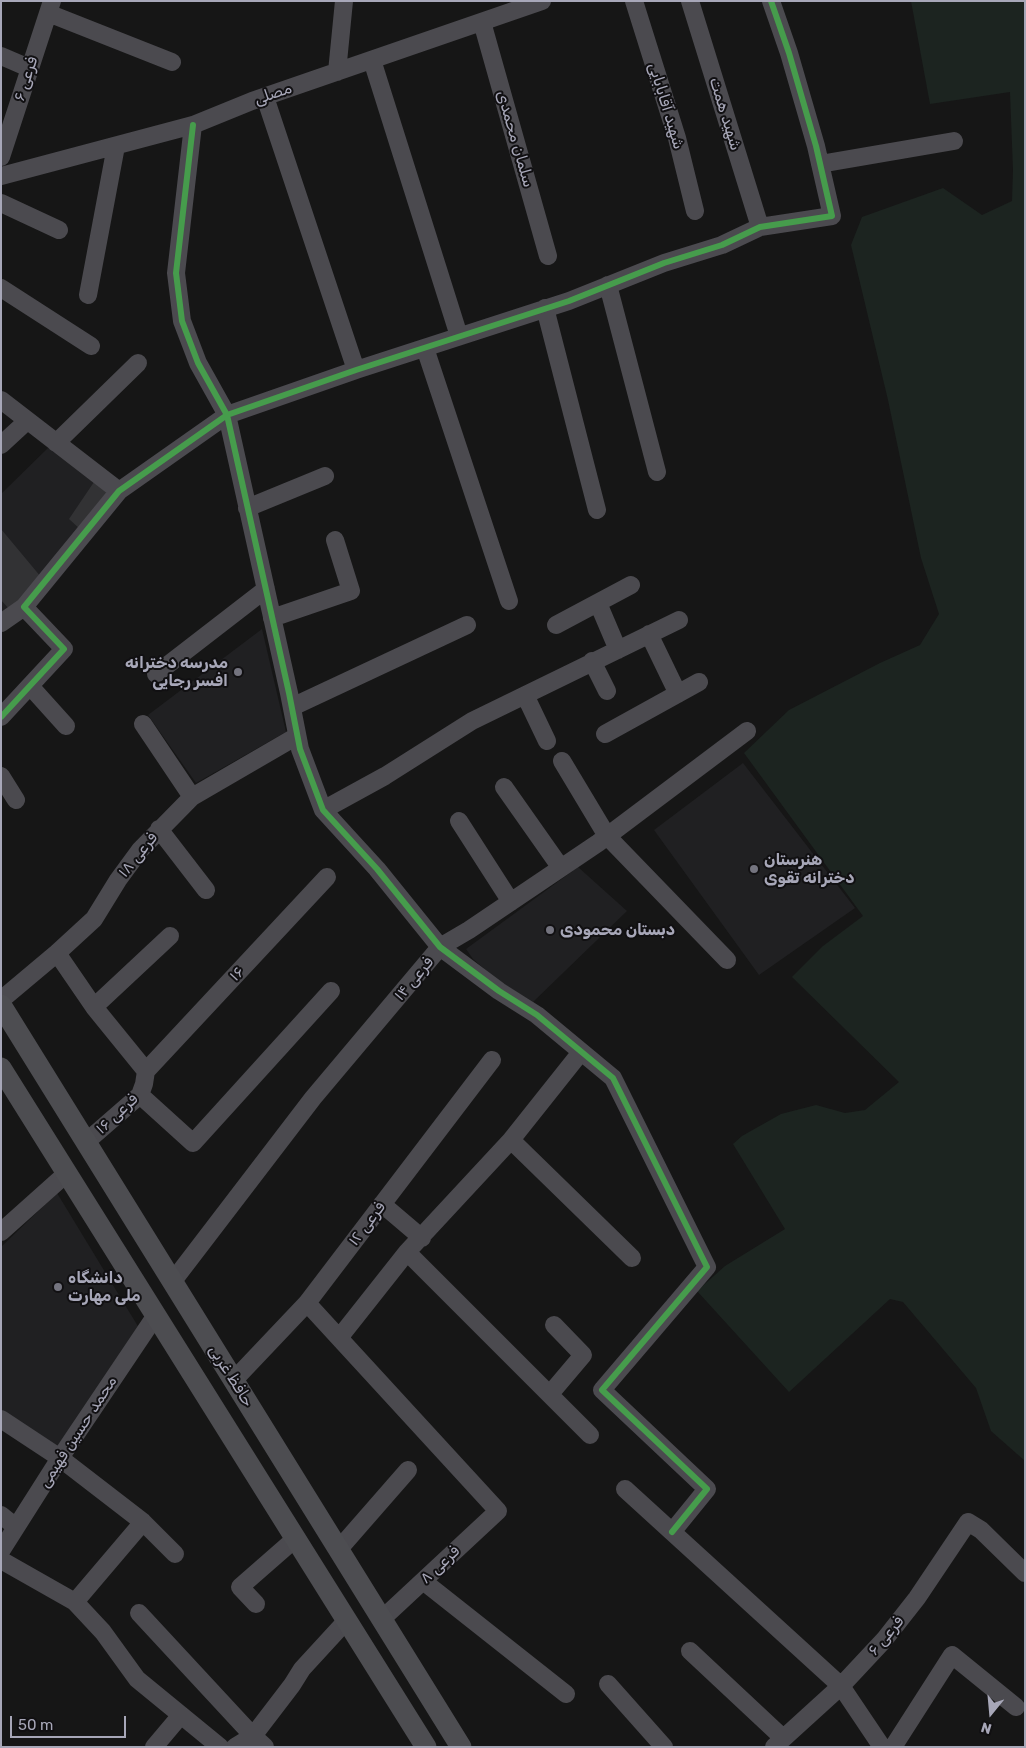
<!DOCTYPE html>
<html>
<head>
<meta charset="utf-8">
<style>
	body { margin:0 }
	#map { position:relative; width:1026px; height:1748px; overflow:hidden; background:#161616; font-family:Rubik,sans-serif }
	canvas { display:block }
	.frame { position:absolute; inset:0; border:2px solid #a7a7b8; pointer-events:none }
	.north { position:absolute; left:966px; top:1688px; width:50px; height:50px; -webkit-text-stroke:4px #111012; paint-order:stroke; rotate:197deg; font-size:14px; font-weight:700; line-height:20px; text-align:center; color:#a7a7b8 }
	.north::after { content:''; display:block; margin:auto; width:18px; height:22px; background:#a7a7b8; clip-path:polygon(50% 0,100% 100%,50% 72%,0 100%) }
	.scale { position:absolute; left:10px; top:1716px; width:116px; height:22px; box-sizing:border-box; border:2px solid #a7a7b8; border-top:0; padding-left:6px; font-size:15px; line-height:18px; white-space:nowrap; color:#a7a7b8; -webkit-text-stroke:4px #111012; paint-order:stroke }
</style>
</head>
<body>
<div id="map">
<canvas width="1026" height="1748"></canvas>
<div class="frame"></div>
<div class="north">N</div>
<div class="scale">50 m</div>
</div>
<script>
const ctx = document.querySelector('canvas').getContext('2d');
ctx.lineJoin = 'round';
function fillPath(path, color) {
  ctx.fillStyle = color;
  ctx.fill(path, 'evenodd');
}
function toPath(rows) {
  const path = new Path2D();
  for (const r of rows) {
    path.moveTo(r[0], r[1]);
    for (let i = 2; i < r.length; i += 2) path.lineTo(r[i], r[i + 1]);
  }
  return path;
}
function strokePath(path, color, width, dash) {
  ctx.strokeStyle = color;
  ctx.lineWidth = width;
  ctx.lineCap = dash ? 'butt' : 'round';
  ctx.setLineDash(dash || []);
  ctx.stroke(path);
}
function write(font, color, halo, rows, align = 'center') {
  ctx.font = font + ' Rubik,"Noto Naskh Arabic",sans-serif';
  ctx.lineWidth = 4;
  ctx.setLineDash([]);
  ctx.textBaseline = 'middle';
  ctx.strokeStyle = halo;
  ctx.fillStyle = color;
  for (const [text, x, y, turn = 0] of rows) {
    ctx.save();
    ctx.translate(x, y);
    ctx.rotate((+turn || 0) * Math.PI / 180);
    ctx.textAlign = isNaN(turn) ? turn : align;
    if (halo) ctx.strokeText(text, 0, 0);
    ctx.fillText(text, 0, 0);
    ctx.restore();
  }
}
fillPath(toPath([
	[49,447,109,492,39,580,1,615,1,494],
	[262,629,286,732,196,783,148,715],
	[743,763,855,908,759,975,654,830],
	[578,867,627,911,533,1002,497,980,473,959,466,949],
	[57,1193,139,1328,56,1450,1,1411,1,1247]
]), '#202022');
fillPath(toPath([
	[911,1,1025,1,1025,1461,991,1431,976,1388,903,1302,890,1299,789,1392,697,1291,725,1266,785,1229,733,1144,742,1136,781,1114,816,1105,845,1113,865,1110,899,1082,792,977,823,946,863,916,744,753,789,710,880,663,920,645,939,614,921,558,888,400,851,245,862,217,943,188,982,215,1012,201,1013,170,1010,92,930,104]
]), '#1c2420');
fillPath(toPath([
	[94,482,109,492,80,529,69,519],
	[1,529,41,577,10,610,1,600]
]), '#323234');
strokePath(toPath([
	[634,1,677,138,695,211],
	[690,1,760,227],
	[48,13,172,62],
	[482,22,548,256],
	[1,56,29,68],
	[372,60,459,336],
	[337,72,344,1],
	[265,97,356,370],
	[193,125,176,273,182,321,198,363,227,415,289,693,300,749,323,810,377,869,440,947,499,991,537,1015,613,1078,707,1267,602,1390,707,1489,672,1532],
	[1,157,52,1],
	[820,164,954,141],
	[1,176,193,125,252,101,542,1],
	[1,203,59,230],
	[608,285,657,472],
	[1,288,91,346],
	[88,295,116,146],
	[545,308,597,510],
	[425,348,509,601],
	[1,400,119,491],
	[56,443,138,363],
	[1,445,27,421],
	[247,508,325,476],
	[598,603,618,650],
	[272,618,351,591,335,540],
	[1,623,24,607],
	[556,625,631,585],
	[649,634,678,694],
	[592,661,607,691],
	[156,674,266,589],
	[30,686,66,726],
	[525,695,547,741],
	[292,707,467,625],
	[1,717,64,649,24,607,119,491,227,415,356,370,569,301,664,263,722,245,760,227,832,216,816,146,789,53,771,1],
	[143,724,192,797],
	[605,734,699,682],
	[562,761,607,836,727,960],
	[1,776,16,800],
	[504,787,561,868],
	[323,810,385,776,472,721,679,620],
	[459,821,511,902],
	[159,829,206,890],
	[57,953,94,1007,146,1071,144,1084,140,1095,86,1142],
	[1,1000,57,953,94,919,118,880,140,850,192,797,297,736],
	[94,1007,170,936],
	[146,1071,327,877],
	[140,1095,193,1143,331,991],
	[511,1140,632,1258],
	[382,1204,422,1238],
	[1,1232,67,1173],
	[407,1252,590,1435],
	[173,1281,313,1098,440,947,469,930,598,843,747,731],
	[307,1303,498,1511,382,1619],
	[339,1338,407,1252,511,1140,581,1052],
	[234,1380,307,1303,492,1060],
	[550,1394,583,1355,554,1325],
	[1,1419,60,1458,143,1522,175,1554],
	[625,1489,841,1686,882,1747],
	[1,1515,16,1527],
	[339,1549,408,1470],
	[1,1551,60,1458,156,1315],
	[1,1560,75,1602,103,1632,137,1679,220,1747],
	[423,1581,566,1694],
	[75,1602,143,1522],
	[256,1604,240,1587,296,1538],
	[139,1613,253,1736,265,1747],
	[690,1651,783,1738],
	[608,1684,664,1747],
	[154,1747,181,1715],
	[235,1747,253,1736,292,1685,302,1669,347,1620],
	[774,1747,841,1686,884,1640,917,1598,968,1522,981,1530,1025,1573],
	[893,1747,952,1655,1016,1707]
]), '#4b4a4f', 18);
strokePath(toPath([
	[1,1005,461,1747],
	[1,1068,426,1747]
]), '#4d4d51', 21);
strokePath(toPath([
	[193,125,176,273,182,321,198,363,227,415,289,693,300,749,323,810,377,869,440,947,499,991,537,1015,613,1078,707,1267,602,1390,707,1489,672,1532],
	[1,717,64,649,24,607,119,491,227,415,356,370,569,301,664,263,722,245,760,227,832,216,816,146,789,53,771,1]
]), '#469c4c', 6);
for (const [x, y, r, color] of [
	[238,672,5,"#74747f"],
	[754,869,5,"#74747f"],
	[550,930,5,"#74747f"],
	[58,1287,5,"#74747f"]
]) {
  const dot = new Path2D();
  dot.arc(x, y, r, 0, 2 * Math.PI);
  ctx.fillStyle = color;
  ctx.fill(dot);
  strokePath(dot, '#111012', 2);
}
write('16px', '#a7a7b8', '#111012', [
	["فرعی ۶",26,79,-72],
	["مصلی",273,94,-19],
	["شهید آقابابایی",666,106,73],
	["شهید همت",725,114,73],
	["سلمان محمدی",515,139,74],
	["فرعی ۱۸",138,855,-51],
	["۱۶",237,974,-47],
	["فرعی ۱۴",414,979,-50],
	["فرعی ۱۶",117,1114,-43],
	["فرعی ۱۲",367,1224,-53],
	["حافظ غربی",231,1376,58],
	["محمد حسین فهیمی",78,1432,-57],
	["فرعی ۸",440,1565,-43],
	["فرعی ۶",886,1636,-50]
]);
write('bold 16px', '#a7a7b8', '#111012', [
	["مدرسه دخترانه",228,663,"right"],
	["افسر رجایی",228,681,"right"],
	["هنرستان",764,860],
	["دخترانه تقوی",764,878],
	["دبستان محمودی",560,930],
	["دانشگاه",68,1278],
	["ملی مهارت",68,1296]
], 'left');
</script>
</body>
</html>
